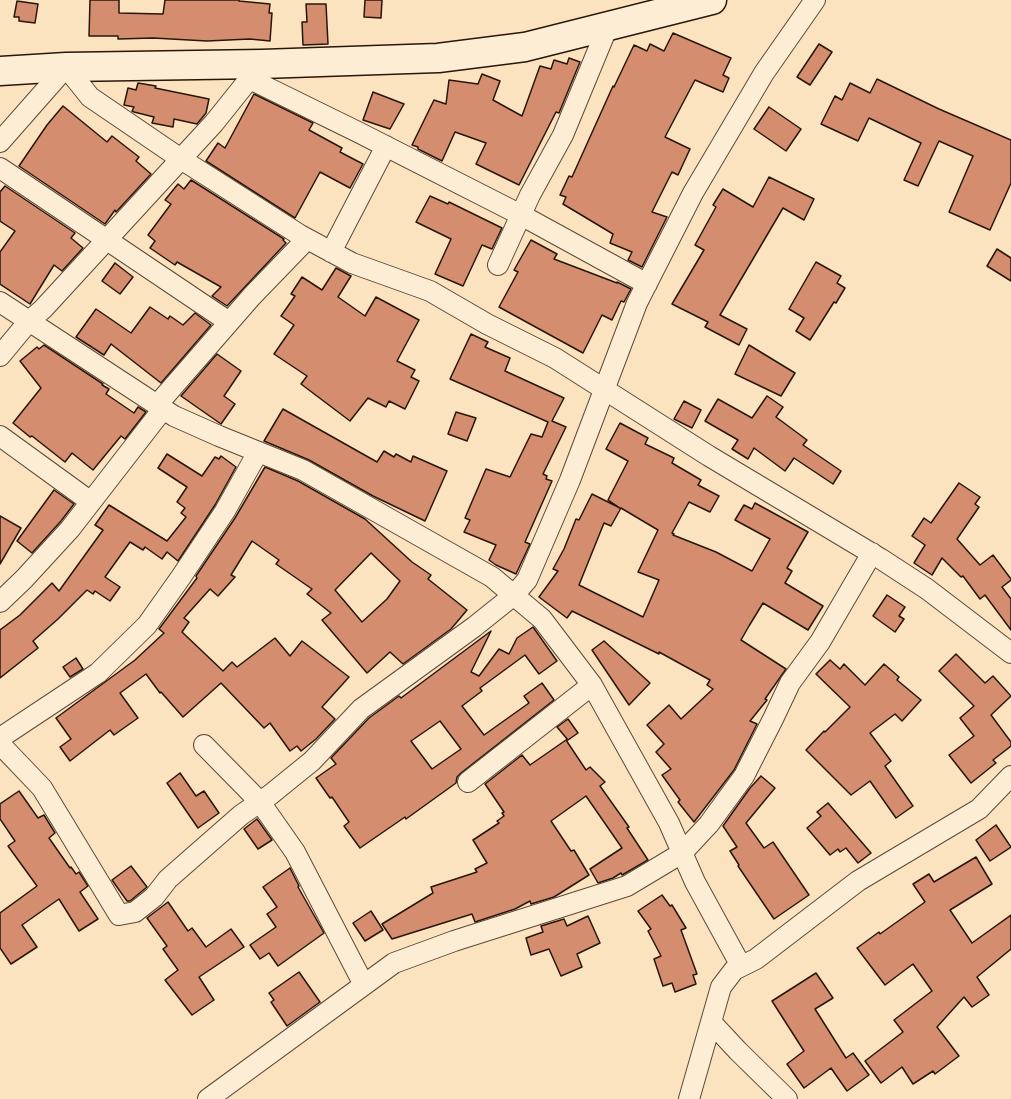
<!DOCTYPE html>
<html>
<head>
<meta charset="utf-8">
<style>
	body { margin:0 }
	canvas { display:block; background:#fce3bf }
</style>
</head>
<body>
<canvas width="1011" height="1099"></canvas>
<script>
const ctx = document.querySelector('canvas').getContext('2d');
ctx.lineJoin = 'round';
function fillPath(path, color) {
  ctx.fillStyle = color;
  ctx.fill(path, 'evenodd');
}
function toPath(rows) {
  const path = new Path2D();
  for (const r of rows) {
    path.moveTo(r[0], r[1]);
    for (let i = 2; i < r.length; i += 2) path.lineTo(r[i], r[i + 1]);
  }
  return path;
}
function strokePath(path, color, width, dash) {
  ctx.strokeStyle = color;
  ctx.lineWidth = width;
  ctx.lineCap = dash ? 'butt' : 'round';
  ctx.setLineDash(dash || []);
  ctx.stroke(path);
}
const building = toPath([
	[90,0,119,0,119,13,163,14,165,0,239,0,239,1,270,4,269,13,272,13,270,41,250,39,207,41,153,38,118,39,118,36,89,36,90,0],
	[365,0,382,0,381,18,364,17,365,0],
	[17,1,38,4,35,23,19,21,19,17,14,17,17,1],
	[306,4,326,4,328,44,303,45,302,22,307,22,306,4],
	[673,33,731,58,723,75,729,78,723,92,695,80,665,137,690,149,678,175,672,172,652,212,667,217,642,267,628,260,632,252,610,243,613,234,563,204,566,197,560,195,569,176,572,177,613,86,614,87,634,45,647,51,650,44,664,51,673,33],
	[819,44,832,52,810,85,797,77,819,44],
	[569,58,580,62,559,113,556,112,519,185,476,164,486,143,455,132,442,161,418,149,418,147,412,145,434,100,446,104,449,80,478,84,482,74,500,81,493,100,522,116,540,66,551,69,554,60,567,64,569,58],
	[877,79,939,109,1011,140,1011,183,990,230,949,212,973,156,939,141,918,186,904,180,921,143,869,118,858,141,821,124,835,96,842,100,850,83,870,93,877,79],
	[138,83,156,86,155,88,209,99,206,113,197,124,174,119,173,127,152,123,154,117,134,112,132,111,134,107,124,105,128,88,136,90,138,83],
	[373,92,404,104,390,129,363,120,373,92],
	[254,94,313,123,309,130,342,148,340,152,363,164,350,188,320,172,295,218,206,161,218,143,225,148,254,94],
	[63,106,107,142,112,136,139,157,136,161,151,174,116,212,115,210,105,224,19,166,47,125,63,106],
	[769,107,801,129,786,151,754,129,769,107],
	[769,177,814,199,804,220,783,208,720,315,747,329,739,345,705,327,708,322,672,304,704,250,695,245,716,207,713,205,723,189,753,207,769,177],
	[191,180,284,239,283,240,286,243,227,306,212,296,221,287,177,262,175,265,150,248,155,241,148,235,171,204,165,200,178,184,184,189,191,180],
	[5,186,75,233,71,238,83,248,62,271,54,265,30,304,0,284,0,252,15,231,0,221,0,192,5,186],
	[430,196,448,204,449,202,502,228,492,249,482,245,463,286,435,274,451,239,416,222,430,196],
	[531,240,557,254,554,259,617,283,617,282,631,289,624,302,621,301,612,320,602,315,583,353,499,307,518,272,514,270,531,240],
	[997,249,1011,258,1011,281,987,266,997,249],
	[816,262,841,276,837,283,845,288,836,303,834,302,810,340,796,331,804,318,789,309,816,262],
	[115,263,133,277,120,294,102,281,115,263],
	[336,268,351,276,338,297,365,316,376,297,419,320,397,361,415,370,411,377,419,381,405,409,389,401,386,407,368,398,350,421,301,384,307,376,274,354,294,325,281,316,295,296,291,294,302,277,322,290,336,268],
	[150,307,168,319,170,316,183,325,195,313,211,325,161,383,111,344,104,355,76,337,96,309,131,333,150,307],
	[471,334,488,342,485,347,510,358,505,371,564,398,552,421,566,427,543,474,547,476,546,479,552,481,525,542,530,544,516,574,496,565,489,560,496,545,464,532,470,520,465,518,486,469,510,477,531,434,542,437,548,422,450,379,471,334],
	[44,345,103,384,102,385,109,389,106,394,134,413,138,407,146,412,125,439,121,436,93,470,72,453,65,462,32,436,30,437,13,423,41,388,20,361,37,347,39,349,44,345],
	[749,345,795,373,781,396,735,374,749,345],
	[217,354,241,371,224,396,235,404,221,424,181,396,217,354],
	[767,396,783,407,776,417,807,440,803,445,841,471,833,484,794,458,785,471,754,448,748,459,732,449,738,440,705,421,718,399,752,418,767,396],
	[684,401,701,410,692,428,674,419,684,401],
	[283,409,377,462,384,451,394,457,396,454,411,462,413,456,447,471,425,521,373,496,309,460,264,441,283,409],
	[456,412,476,418,467,441,448,434,456,412],
	[620,423,648,438,645,444,674,458,672,463,701,480,698,485,719,496,710,512,689,502,672,533,674,534,673,535,716,552,752,571,770,539,735,520,744,505,752,509,755,503,808,532,787,568,792,571,785,583,823,606,808,630,763,603,749,626,741,640,786,669,765,699,767,700,750,721,757,724,734,770,694,822,678,802,680,800,662,775,671,769,656,752,664,744,647,725,669,705,681,719,713,689,707,685,710,680,659,652,659,654,572,611,567,618,539,597,558,571,553,569,564,549,576,519,579,520,592,494,620,508,608,500,628,461,606,449,620,423],
	[621,508,658,530,638,572,659,580,643,617,579,585,604,523,611,526,621,508],
	[167,454,202,476,215,457,219,459,221,456,236,467,215,505,178,561,167,552,162,559,145,547,143,550,130,542,105,577,120,587,110,601,95,591,93,594,87,590,58,619,33,641,38,648,0,678,0,630,20,615,52,583,59,591,103,530,95,525,109,505,167,541,186,517,181,513,185,508,177,502,187,487,158,468,167,454],
	[265,467,298,481,365,519,412,562,431,575,428,579,467,610,451,629,403,664,390,652,367,673,322,620,331,613,307,594,312,589,276,564,279,560,252,541,231,575,235,577,218,596,210,589,184,618,189,622,182,632,223,671,232,662,237,667,275,638,290,656,302,641,349,677,322,707,335,719,316,739,301,751,297,746,290,751,270,723,264,728,221,683,183,717,161,692,160,693,146,674,120,693,138,718,114,735,110,730,70,761,60,747,71,739,56,718,135,660,164,633,159,629,197,578,196,576,235,518,265,467],
	[371,553,400,581,387,599,362,622,335,590,371,553],
	[959,483,980,497,975,504,979,507,957,539,980,565,993,555,1011,579,1011,580,1002,587,1011,599,1011,630,985,595,980,599,963,576,961,577,942,558,932,575,914,563,925,545,912,536,924,518,931,523,959,483],
	[54,490,74,504,61,521,32,553,17,541,54,490],
	[0,516,21,528,0,564,0,516],
	[887,595,905,607,899,616,904,619,895,632,873,616,887,595],
	[533,627,557,661,539,674,525,655,480,688,482,691,462,706,484,735,529,703,524,696,542,683,554,700,461,773,457,777,456,783,406,819,405,817,360,848,344,826,349,822,332,797,330,798,316,778,336,764,331,758,369,718,399,696,401,698,491,631,471,672,479,676,499,649,509,654,517,638,533,627],
	[440,721,461,749,432,769,411,741,440,721],
	[604,641,650,683,629,705,592,650,604,641],
	[956,654,985,683,993,676,1011,696,991,715,1011,742,1011,746,993,760,996,763,971,783,949,755,974,736,960,718,974,706,939,671,956,654],
	[76,658,83,669,70,677,63,667,76,658],
	[830,660,840,669,844,664,865,685,884,664,899,677,897,680,921,700,902,721,895,714,870,733,891,761,885,766,913,806,896,818,870,781,851,795,806,750,824,731,825,732,850,707,816,674,830,660],
	[568,719,578,733,568,740,557,727,568,719],
	[566,740,586,770,590,767,605,782,600,786,629,827,627,828,648,860,622,875,621,873,613,878,598,883,590,869,622,848,586,796,551,821,571,851,574,850,589,875,554,897,531,904,530,901,515,909,475,922,472,914,392,939,382,924,433,893,431,887,477,872,475,869,487,863,473,840,499,823,497,821,504,816,502,813,504,812,485,784,522,755,530,765,566,740],
	[180,773,196,796,204,791,219,813,198,828,167,783,180,773],
	[761,776,775,788,746,823,764,848,773,842,809,895,774,919,738,866,739,865,730,851,737,847,723,826,750,788,761,776],
	[19,791,38,818,44,815,55,833,49,838,70,868,71,867,76,874,79,872,88,886,80,892,98,919,79,931,59,899,22,925,37,947,11,964,0,948,0,913,37,886,8,846,15,841,0,819,0,804,19,791],
	[828,803,871,853,858,863,846,848,840,852,838,849,830,855,807,828,821,816,817,812,828,803],
	[257,819,272,840,258,849,244,829,257,819],
	[996,825,1011,847,990,861,976,840,996,825],
	[976,857,992,884,950,910,972,943,1011,915,1011,949,977,977,989,995,972,1007,964,997,937,1027,959,1056,935,1074,933,1071,913,1084,902,1067,881,1083,865,1061,903,1032,894,1020,932,991,913,964,885,985,857,948,879,932,880,934,925,902,913,884,929,874,934,882,976,857],
	[131,866,147,887,130,901,127,901,112,880,131,866],
	[290,868,299,886,298,887,324,933,278,966,269,953,260,959,250,945,276,927,267,914,277,907,263,887,290,868],
	[662,895,670,906,672,905,686,928,681,930,697,974,693,975,696,984,675,992,672,983,663,986,654,959,661,956,648,931,651,929,638,911,662,895],
	[168,902,188,931,192,928,206,947,231,929,244,947,199,977,214,1000,192,1015,165,980,178,970,163,949,167,946,147,918,168,902],
	[371,911,383,930,365,941,353,923,371,911],
	[588,916,600,943,577,954,582,967,561,976,549,949,531,955,526,938,543,932,541,926,564,919,567,926,588,916],
	[299,972,320,1002,287,1026,271,1002,274,1000,269,993,299,972],
	[816,973,833,998,815,1009,846,1058,853,1053,869,1075,847,1091,831,1068,804,1088,787,1064,804,1051,772,1001,816,973]
]);
fillPath(building, '#d58d6f');
strokePath(building, '#28160b', 1.5);
const minor = toPath([
	[250,79,358,132,521,215,647,284],
	[0,142,66,67,90,97,181,159,300,235,352,263,430,291,487,324,555,358,709,456,881,559,927,589,1011,653],
	[0,168,229,322],
	[331,252,386,146],
	[498,265,530,195,563,135,608,26],
	[0,302,174,416,219,436,303,470,492,577,542,619,592,685,669,823,695,882,741,966],
	[0,356,29,321,43,309,214,123,258,68],
	[157,405,252,296,307,239],
	[0,436,91,502],
	[0,602,24,579,70,529,163,409],
	[0,738,98,673,147,625,181,577,225,511,258,452],
	[0,744,42,788,119,915,135,912,154,897,168,879,241,815,270,795,312,761,361,709,474,627,514,595,527,580,570,480,637,303,693,193,764,73,815,0],
	[204,745,260,802,295,852,364,985],
	[468,782,592,685],
	[711,1022,738,1051,787,1099],
	[208,1099,394,963,454,941,627,886,682,853,709,824,744,776,773,719,790,683,820,642,872,553],
	[689,1099,721,987,734,970,756,959,858,881,979,809,1011,776]
]);
const secondary = toPath([
	[0,71,66,67,262,64,438,58,525,47,712,0]
]);
strokePath(minor, '#5d4938', 22);
strokePath(secondary, '#28160b', 31);
strokePath(minor, '#fdedd5', 20);
strokePath(secondary, '#fdedd5', 28);
</script>
</body>
</html>
